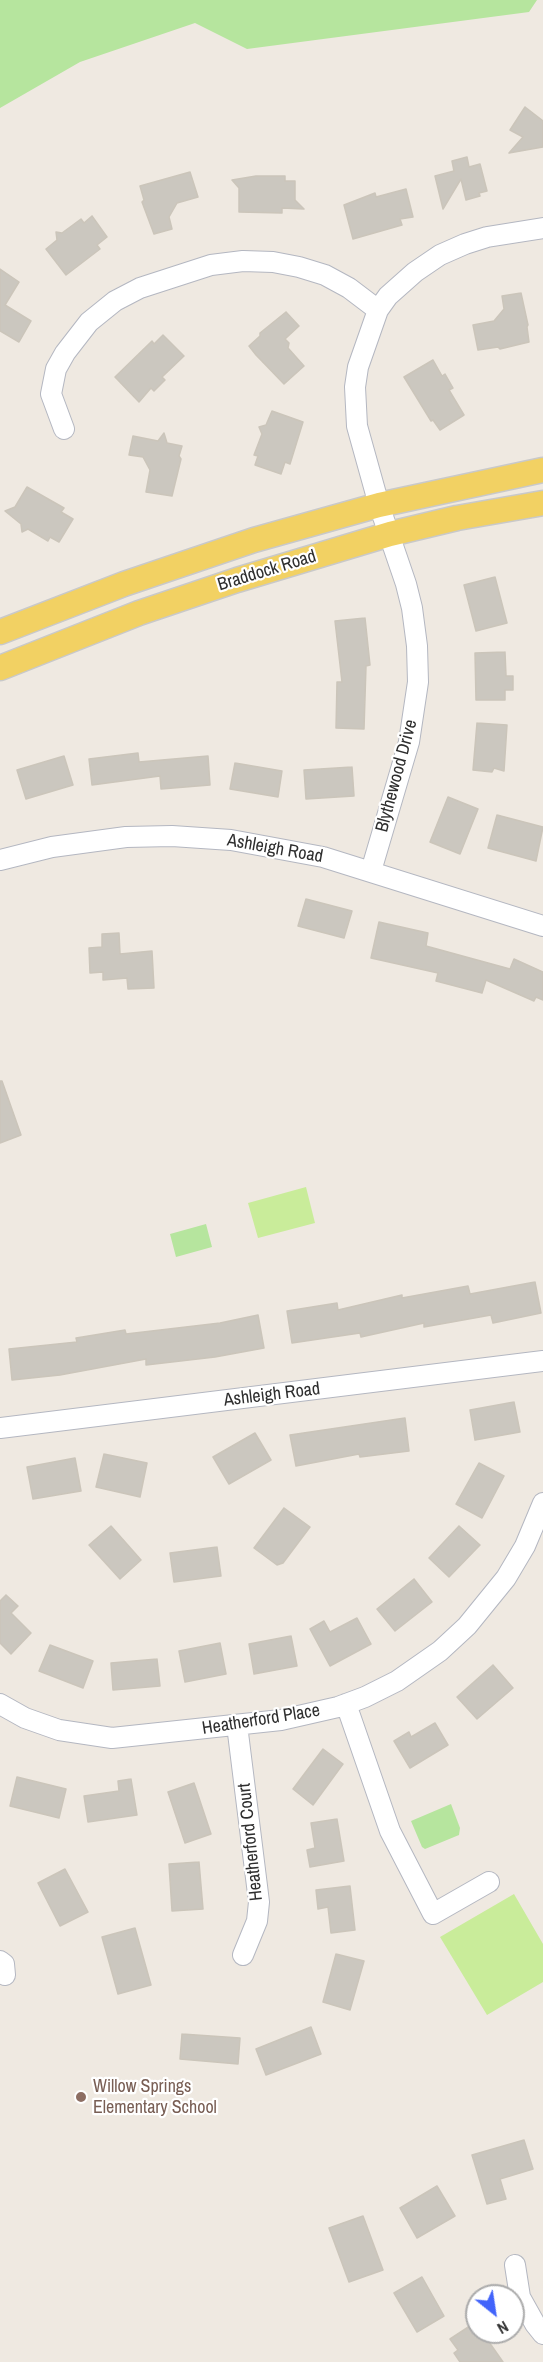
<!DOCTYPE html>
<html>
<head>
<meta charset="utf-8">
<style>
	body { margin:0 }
	#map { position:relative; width:543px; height:2362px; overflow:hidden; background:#efe9e1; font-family:"Archivo Narrow",sans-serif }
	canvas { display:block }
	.north { position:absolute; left:465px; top:2284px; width:60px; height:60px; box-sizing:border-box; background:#fff; border:2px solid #ababab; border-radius:50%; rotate:150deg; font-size:16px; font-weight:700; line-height:24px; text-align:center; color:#2e2e2e }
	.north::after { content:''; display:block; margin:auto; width:21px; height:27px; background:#4264fb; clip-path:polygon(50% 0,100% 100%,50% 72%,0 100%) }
</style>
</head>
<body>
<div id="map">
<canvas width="543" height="2362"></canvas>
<div class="north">N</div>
</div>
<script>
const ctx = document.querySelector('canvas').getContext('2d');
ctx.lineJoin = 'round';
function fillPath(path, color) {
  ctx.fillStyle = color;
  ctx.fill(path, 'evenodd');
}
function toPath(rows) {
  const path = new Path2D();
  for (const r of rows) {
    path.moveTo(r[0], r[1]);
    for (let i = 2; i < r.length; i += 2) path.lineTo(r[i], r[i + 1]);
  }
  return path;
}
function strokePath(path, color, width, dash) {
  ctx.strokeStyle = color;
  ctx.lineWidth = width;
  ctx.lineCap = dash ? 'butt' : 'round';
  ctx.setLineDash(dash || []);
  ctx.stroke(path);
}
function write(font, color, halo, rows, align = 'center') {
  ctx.font = font + ' "Archivo Narrow",sans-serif';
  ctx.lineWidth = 4.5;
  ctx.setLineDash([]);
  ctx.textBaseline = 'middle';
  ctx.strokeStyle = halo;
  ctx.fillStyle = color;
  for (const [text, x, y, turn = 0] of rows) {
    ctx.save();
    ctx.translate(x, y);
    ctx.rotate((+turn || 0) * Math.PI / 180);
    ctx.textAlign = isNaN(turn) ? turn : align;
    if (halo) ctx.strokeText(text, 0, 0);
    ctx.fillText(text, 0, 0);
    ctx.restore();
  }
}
fillPath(toPath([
	[0,0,537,0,529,12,247,49,195,23,80,62,0,108],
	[206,1224,212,1247,176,1257,170,1234],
	[451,1804,460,1828,459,1835,425,1849,422,1847,411,1821]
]), '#b6e59e');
fillPath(toPath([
	[306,1187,315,1223,258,1238,248,1203],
	[514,1894,543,1944,543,1982,487,2015,440,1937]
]), '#c9ec9a');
const building = toPath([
	[525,107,543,121,543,147,509,153,523,137,510,130,525,107],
	[467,157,469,167,480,164,487,191,479,193,480,196,466,200,461,179,443,209,435,176,454,171,452,161,467,157],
	[190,172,198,197,177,203,169,217,172,229,154,234,142,202,144,200,140,186,190,172],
	[256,176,285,176,285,181,295,181,295,200,304,209,282,208,282,213,239,212,239,188,232,180,256,176],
	[406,189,413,217,400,219,402,225,353,239,344,205,375,193,376,197,406,189],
	[92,216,107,237,97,245,100,249,66,275,46,249,57,240,56,232,62,233,81,219,84,223,92,216],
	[0,269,19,282,5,305,31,321,19,342,0,331,0,269],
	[521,293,528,325,527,327,529,342,500,349,498,347,478,350,473,325,494,321,504,309,502,296,521,293],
	[286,312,299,326,285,339,289,343,288,348,304,366,284,384,256,355,249,346,260,336,260,333,286,312],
	[163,335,184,356,162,377,165,380,154,391,151,388,139,402,115,377,152,341,154,344,163,335],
	[433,360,442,376,445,374,453,388,449,390,464,415,440,430,433,420,431,421,404,377,433,360],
	[272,411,303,422,290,464,285,462,281,474,255,465,258,456,254,455,262,434,259,427,266,425,272,411],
	[164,433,167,443,182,446,179,456,181,459,172,496,146,492,150,470,143,457,129,455,133,436,158,441,164,433],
	[27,487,64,508,61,512,73,519,59,542,50,537,48,541,28,529,22,532,21,524,5,511,15,507,27,487],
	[495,577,507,623,476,631,464,585,495,577],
	[365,618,370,665,366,666,364,729,336,728,337,682,342,682,335,621,365,618],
	[505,652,506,676,513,676,513,690,505,690,505,700,476,700,475,653,505,652],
	[477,723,507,725,504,771,494,768,492,772,473,770,477,723],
	[138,753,139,762,208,756,210,785,161,789,160,776,92,785,89,759,138,753],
	[64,756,73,785,26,799,17,770,64,756],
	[235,763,282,771,278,797,230,789,235,763],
	[352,767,354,796,306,799,304,770,352,767],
	[448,797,478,809,460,854,430,842,448,797],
	[497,815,543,827,536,861,488,848,497,815],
	[306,899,352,911,344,938,298,926,306,899],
	[379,922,428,933,426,946,510,969,514,959,543,972,543,1000,536,997,534,1001,486,980,482,993,436,981,438,973,371,958,379,922],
	[119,933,120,954,152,951,154,988,128,989,127,978,103,980,103,972,90,973,89,948,102,947,102,934,119,933],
	[0,1081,2,1081,21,1135,0,1143,0,1081],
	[535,1282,541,1313,493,1323,491,1315,424,1327,424,1323,361,1337,360,1333,292,1343,287,1311,337,1303,338,1310,402,1295,402,1298,468,1286,470,1294,535,1282],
	[258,1315,264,1348,215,1357,146,1365,146,1359,60,1375,12,1380,9,1349,77,1342,76,1338,125,1330,126,1334,220,1323,258,1315],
	[514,1402,520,1432,475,1440,470,1410,514,1402],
	[405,1418,409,1451,360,1457,359,1454,296,1466,290,1435,405,1418],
	[255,1433,271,1460,229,1484,213,1457,255,1433],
	[104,1454,147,1463,140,1497,96,1487,104,1454],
	[75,1458,81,1491,33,1499,27,1467,75,1458],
	[479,1463,504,1476,482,1518,456,1504,479,1463],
	[284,1508,310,1527,283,1563,277,1565,254,1548,284,1508],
	[111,1526,141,1560,120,1579,89,1545,111,1526],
	[459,1526,480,1545,449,1577,429,1558,459,1526],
	[217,1547,221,1576,174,1582,170,1553,217,1547],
	[414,1579,432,1602,395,1631,377,1609,414,1579],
	[6,1595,18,1606,11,1613,31,1633,11,1654,0,1643,0,1601,6,1595],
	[357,1618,371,1644,330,1666,310,1629,324,1621,330,1632,357,1618],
	[291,1636,297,1666,254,1674,249,1644,291,1636],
	[220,1643,226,1674,185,1682,179,1651,220,1643],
	[50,1645,93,1661,83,1688,39,1671,50,1645],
	[157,1659,160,1686,113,1690,111,1663,157,1659],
	[493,1665,513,1688,477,1719,457,1697,493,1665],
	[435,1723,448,1745,410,1768,394,1741,409,1732,411,1737,435,1723],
	[323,1749,343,1764,313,1805,293,1789,323,1749],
	[17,1777,66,1789,59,1818,10,1806,17,1777],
	[131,1779,137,1815,88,1822,84,1796,119,1791,118,1781,131,1779],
	[194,1783,211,1834,185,1843,168,1792,194,1783],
	[337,1819,344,1861,310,1867,307,1850,315,1848,311,1823,337,1819],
	[199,1862,203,1909,172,1911,169,1864,199,1862],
	[65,1869,88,1912,60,1926,38,1883,65,1869],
	[350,1886,355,1930,331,1933,328,1907,318,1909,316,1890,350,1886],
	[135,1928,151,1985,118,1994,102,1937,135,1928],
	[336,1954,364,1961,350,2010,323,2002,336,1954],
	[311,2027,321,2054,266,2075,256,2049,311,2027],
	[182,2034,240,2038,238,2064,180,2059,182,2034],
	[524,2140,533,2169,500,2179,506,2199,487,2204,472,2155,524,2140],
	[437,2186,455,2216,417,2238,400,2208,437,2186],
	[363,2216,383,2270,349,2282,329,2228,363,2216],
	[422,2277,444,2316,417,2332,394,2293,422,2277],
	[476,2322,477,2332,482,2332,503,2362,460,2362,454,2353,458,2350,450,2339,476,2322]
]);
fillPath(building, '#cbc7bf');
strokePath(building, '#cbc5ba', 1.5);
const minor = toPath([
	[64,429,51,394,56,369,65,353,89,322,115,301,140,288,211,265,243,261,273,262,299,267,325,275,349,288,378,310],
	[0,860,52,847,126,837,172,836,231,840,323,857,543,926],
	[371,871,409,742,418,682,417,646,412,608,406,584,379,505,357,426,355,387,358,367,378,310,388,296,415,272,440,255,465,244,487,237,543,228],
	[0,1428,543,1361],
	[0,1704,25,1718,59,1730,112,1738,281,1720,338,1707,365,1697,397,1681,440,1651,467,1626,506,1578,525,1546,543,1503],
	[346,1704,390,1831,433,1914,489,1882],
	[237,1725,259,1902,257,1921,243,1955],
	[0,1961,4,1964,5,1975],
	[515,2265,520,2297,535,2324,543,2334]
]);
const major = toPath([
	[0,632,124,584,254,540,379,505,543,470],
	[0,668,139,613,237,580,390,534,457,518,543,503]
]);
strokePath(minor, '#b4b7c1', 22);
strokePath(major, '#c9c9c9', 27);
strokePath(minor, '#fff', 20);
strokePath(major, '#f2d163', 24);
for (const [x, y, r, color] of [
	[81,2097,6,"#8d6e63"]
]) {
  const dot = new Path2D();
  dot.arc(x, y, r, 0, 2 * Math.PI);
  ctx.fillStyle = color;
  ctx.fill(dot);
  strokePath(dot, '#fff', 2);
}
write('18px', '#2e2e2e', '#fff', [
	["Braddock Road",267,571,-17],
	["Blythewood Drive",397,776,-75],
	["Ashleigh Road",275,849,10],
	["Ashleigh Road",272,1395,-7],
	["Heatherford Place",261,1720,-9],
	["Heatherford Court",251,1842,-96]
]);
write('18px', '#785e54', '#fff', [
	["Willow Springs",93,2087],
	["Elementary School",93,2108]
], 'left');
</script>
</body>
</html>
